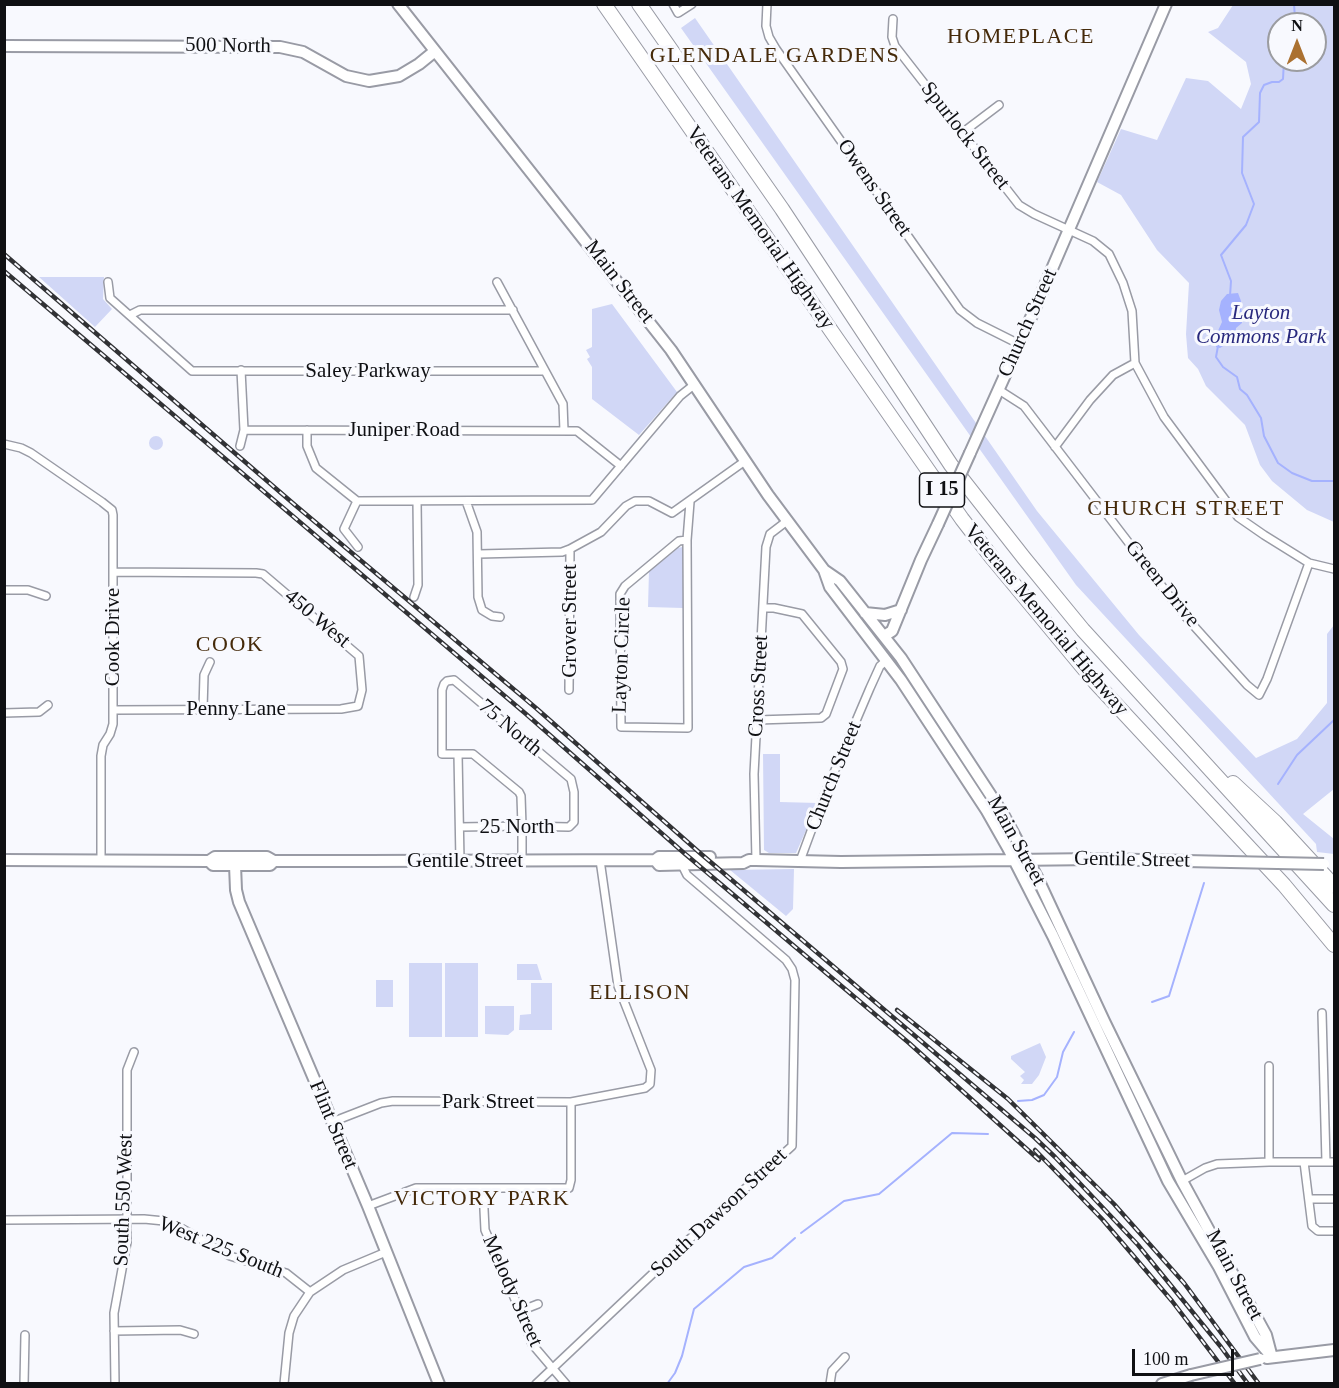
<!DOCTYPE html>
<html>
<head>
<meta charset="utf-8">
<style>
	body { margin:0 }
	#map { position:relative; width:1339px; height:1388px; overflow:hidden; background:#f8f9fe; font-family:Georgia,serif }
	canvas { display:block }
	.frame { position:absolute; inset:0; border:6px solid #0f1013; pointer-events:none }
	.north { position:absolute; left:1267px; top:12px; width:60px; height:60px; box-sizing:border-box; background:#f8f9fe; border:2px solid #9b9ca0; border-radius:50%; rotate:0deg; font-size:16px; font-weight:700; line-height:24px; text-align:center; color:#0f1013 }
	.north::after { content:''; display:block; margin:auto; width:21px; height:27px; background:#ab7131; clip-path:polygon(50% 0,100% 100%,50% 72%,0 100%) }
	.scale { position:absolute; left:1132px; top:1349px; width:102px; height:27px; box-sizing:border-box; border:3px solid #0f1013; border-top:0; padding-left:8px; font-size:18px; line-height:21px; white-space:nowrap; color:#0f1013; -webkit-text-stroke:4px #f8f9fe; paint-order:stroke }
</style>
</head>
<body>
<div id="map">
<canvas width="1339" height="1388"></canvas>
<div class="frame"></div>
<div class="north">N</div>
<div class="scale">100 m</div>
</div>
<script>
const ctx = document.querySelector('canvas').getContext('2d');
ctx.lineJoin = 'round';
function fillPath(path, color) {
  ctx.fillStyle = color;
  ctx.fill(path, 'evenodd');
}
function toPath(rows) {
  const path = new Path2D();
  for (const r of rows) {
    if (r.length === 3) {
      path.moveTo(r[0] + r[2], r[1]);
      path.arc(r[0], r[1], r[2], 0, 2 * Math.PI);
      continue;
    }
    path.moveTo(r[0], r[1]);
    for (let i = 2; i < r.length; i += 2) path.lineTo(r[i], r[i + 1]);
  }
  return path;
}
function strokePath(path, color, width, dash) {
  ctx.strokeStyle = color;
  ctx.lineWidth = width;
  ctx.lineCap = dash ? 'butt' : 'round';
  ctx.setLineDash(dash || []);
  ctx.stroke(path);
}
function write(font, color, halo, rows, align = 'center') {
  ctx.font = font + ' Georgia,serif';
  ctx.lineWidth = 6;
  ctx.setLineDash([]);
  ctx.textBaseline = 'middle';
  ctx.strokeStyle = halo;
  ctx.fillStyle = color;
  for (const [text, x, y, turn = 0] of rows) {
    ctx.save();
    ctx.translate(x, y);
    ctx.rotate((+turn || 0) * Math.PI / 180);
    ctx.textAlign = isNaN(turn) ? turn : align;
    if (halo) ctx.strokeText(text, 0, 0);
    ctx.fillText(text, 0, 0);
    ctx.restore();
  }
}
fillPath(toPath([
	[1233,5,1334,5,1334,522,1307,510,1272,481,1260,465,1245,425,1206,386,1198,369,1188,358,1186,334,1189,283,1157,250,1121,195,1097,182,1121,129,1157,140,1186,78,1208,81,1241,109,1251,84,1246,62,1208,32,1218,28],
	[1279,24,1315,24,1315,60,1279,60],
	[695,18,1037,511,1139,635,1256,758,1297,739,1327,703,1327,634,1334,625,1334,789,1303,814,1334,839,1334,854,1317,852,1316,844,1076,585,681,28],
	[39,277,104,277,103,299,112,309,95,327],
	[612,304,677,392,639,435,592,399,592,367,587,359,590,357,586,350,592,347,592,309],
	[156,443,7],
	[682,547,684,549,683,608,648,607,649,571,678,548],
	[763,754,780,754,780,802,818,803,796,853,769,853,764,850],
	[794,869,793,909,786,916,730,870],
	[409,963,442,963,442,1037,409,1037],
	[445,963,478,963,478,1037,445,1037],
	[517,964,537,964,542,980,517,980],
	[376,980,393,980,393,1007,376,1007],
	[531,983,552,983,552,1030,519,1030,520,1015,531,1014],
	[485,1006,514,1006,514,1030,508,1035,485,1034],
	[1040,1043,1046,1057,1039,1075,1032,1084,1021,1084,1024,1080,1020,1076,1025,1072,1011,1059,1011,1056]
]), '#d1d7f6');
fillPath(toPath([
	[1238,293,1241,301,1242,323,1236,328,1235,338,1220,348,1216,347,1217,333,1222,322,1219,310,1221,301,1227,294]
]), '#a5b2fe');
strokePath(toPath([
	[1290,24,1295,18,1294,4],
	[1230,296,1231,281,1221,255,1246,225,1254,204,1242,173,1243,137,1259,122,1260,93,1264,85,1272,82,1279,82,1283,79,1284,60],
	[1218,346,1216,357,1223,367,1237,377,1240,389,1247,395,1261,418,1264,436,1278,463,1292,473,1312,481,1334,481],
	[1278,784,1297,755,1334,720],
	[1152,1002,1169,996,1204,883],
	[1018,1101,1032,1100,1044,1095,1057,1077,1063,1052,1074,1032],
	[801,1233,844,1201,879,1194,952,1133,988,1134],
	[667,1384,675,1373,682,1356,694,1309,744,1267,772,1258,795,1238]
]), '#a5b2fe', 2);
const street = toPath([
	[673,4,678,13,692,4],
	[767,4,766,26,769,37,776,49,960,310,977,323,1019,344],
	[893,19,892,37,895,46,1019,205,1034,214,1093,241,1109,254,1123,283,1132,311,1135,363,1164,417,1238,517,1264,535,1309,563,1334,569],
	[962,133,999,105],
	[108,282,110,298,192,371,544,371],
	[497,282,563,404,564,431],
	[130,315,140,310,513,310],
	[999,390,1024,406,1184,615,1247,685,1259,695,1267,679,1309,563],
	[244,430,577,431,621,466],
	[307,430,307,446,316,468,357,501,592,500,680,396,695,384],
	[4,444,21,448,31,453,102,502,112,510,113,515,113,724,110,734,103,745,101,756,101,860],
	[240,446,244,430,241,370],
	[1055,447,1090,400,1113,375,1135,363],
	[357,501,344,529,358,547],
	[466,501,477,532,478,597,482,610,492,616,500,617],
	[687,540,679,541,625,586,620,594,621,727,688,728,687,540,690,502],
	[479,554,562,552,570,549],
	[4,590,28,590,46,596],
	[414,597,418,585,417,501],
	[569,690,570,549,601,532,626,506,635,501,649,501,672,513,745,461],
	[203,709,204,675,210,662],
	[113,710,341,709,358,706,362,690,359,656,263,574,256,573,114,572],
	[4,713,39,712,48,705],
	[757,720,821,718,826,714,843,669,841,662,802,614,774,608,763,608],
	[458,754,460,861],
	[460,827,522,826,569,827,574,822,574,792,571,779,454,680,447,681,444,684,442,690,442,754,473,754,519,792,521,796,522,826,522,860],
	[756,860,754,774,766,547,770,534,787,521],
	[800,861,824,796,870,688,880,666,887,660],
	[1322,1013,1326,1162],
	[1269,1066,1269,1162],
	[332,1122,381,1103,393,1101,571,1102,645,1088,650,1084,651,1070,618,986,600,860],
	[1304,1162,1312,1226,1318,1231,1334,1231],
	[1182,1181,1205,1168,1217,1164,1269,1162,1334,1162],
	[483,1189,485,1230,520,1311,532,1344,566,1384],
	[1309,1199,1334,1199],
	[368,1206,416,1188,569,1188,571,1180,571,1102],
	[4,1220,144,1219,164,1221,181,1228,230,1256,286,1273,310,1292],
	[520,1311,538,1304],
	[114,1331,180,1330,194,1334],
	[24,1384,25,1335],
	[115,1384,114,1313,127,1242,127,1070,134,1052],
	[284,1384,289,1333,294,1316,310,1292,343,1270,386,1252],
	[536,1384,683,1245,792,1146,795,980,792,969,786,960,687,875,682,865],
	[830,1384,832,1371,845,1357]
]);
const secondary = toPath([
	[398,4,671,350,768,495,824,570,830,587,901,680,987,811,1008,848,1053,936,1168,1181,1219,1267,1255,1337,1272,1357],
	[4,46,280,47,303,52,346,76,369,81,399,76,419,64,435,51],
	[970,453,1033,313,1166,4],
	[824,570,840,581,901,658,1003,814,1037,877,1104,1021,1182,1181,1266,1335,1271,1354],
	[865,613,885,615,901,610],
	[884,636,892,631,921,560,938,524],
	[4,860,209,861,213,865,270,865,274,861],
	[655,860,659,865,743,863,749,860,756,860,841,862,1097,859,1231,862],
	[209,861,215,857,267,857,274,861,369,861,655,860,659,857,710,857],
	[235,865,236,890,239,902,368,1206,439,1384],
	[1267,1358,1334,1350],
	[1162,1384,1191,1375]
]);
const highway = toPath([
	[604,4,962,519,993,559,1095,682,1284,885,1334,945],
	[639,4,782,209,951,465,1024,558,1083,630,1334,905],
	[1233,783,1275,822,1334,886]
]);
strokePath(street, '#999ba5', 10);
strokePath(secondary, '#999ba5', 14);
strokePath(highway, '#999ba5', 16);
strokePath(street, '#fff', 7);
strokePath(secondary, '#fff', 10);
strokePath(highway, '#fff', 14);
const rail = toPath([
	[4,254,295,505,536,708,700,853,1035,1138,1055,1157,1138,1245,1221,1347,1248,1384],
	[4,271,526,714,684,853,909,1043,1039,1160],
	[897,1010,1008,1099,1114,1204,1184,1283,1259,1384],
	[1035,1150,1102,1219,1172,1301,1235,1384]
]);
strokePath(rail, '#313235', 4.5);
strokePath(rail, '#f8f9fe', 2, [7]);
const secondaryBridge = toPath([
	[938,524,970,453],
	[1231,862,1324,864],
	[1191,1375,1260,1359]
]);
strokePath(secondaryBridge, '#999ba5', 14, []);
strokePath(secondaryBridge, '#fff', 10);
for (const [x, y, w] of [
	[942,490,45]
]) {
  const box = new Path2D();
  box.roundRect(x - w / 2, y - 17, w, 34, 4.5);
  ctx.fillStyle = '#f8f9fe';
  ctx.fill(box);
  strokePath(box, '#0f1013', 1.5);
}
write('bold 20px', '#0f1013', null, [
	["I 15",942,490]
]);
write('21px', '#0f1013', '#f8f9fe', [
	["500 North",228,46,1],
	["Spurlock Street",965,136,52],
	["Owens Street",874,188,55],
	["Veterans Memorial Highway",760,228,55],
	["Main Street",619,282,52],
	["Church Street",1028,323,-66],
	["Saley Parkway",368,371],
	["Juniper Road",404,430],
	["Green Drive",1162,584,51],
	["450 West",317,619,40],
	["Veterans Memorial Highway",1046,620,50],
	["Grover Street",570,621,-90],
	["Cook Drive",113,637,-90],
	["Layton Circle",622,655,-88],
	["Cross Street",759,686,-87],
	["Penny Lane",236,709],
	["75 North",510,728,40],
	["Church Street",834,776,-68],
	["25 North",517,827],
	["Main Street",1016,841,61],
	["Gentile Street",1132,860,1],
	["Gentile Street",465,861],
	["Park Street",488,1102],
	["Flint Street",333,1125,67],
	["South 550 West",124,1200,-88],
	["South Dawson Street",719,1213,-43],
	["West 225 South",221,1248,22],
	["Main Street",1234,1275,62],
	["Melody Street",512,1291,66]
]);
write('italic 21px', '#28287d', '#f8f9fe', [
	["Layton",1261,313],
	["Commons Park",1261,337]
]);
ctx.letterSpacing = '1.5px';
write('22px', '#452a0a', '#f8f9fe', [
	["HOMEPLACE",1021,37],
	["GLENDALE GARDENS",775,56],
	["CHURCH STREET",1186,509],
	["COOK",230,645],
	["ELLISON",640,993],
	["VICTORY PARK",482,1199]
]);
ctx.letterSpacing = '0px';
</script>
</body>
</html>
